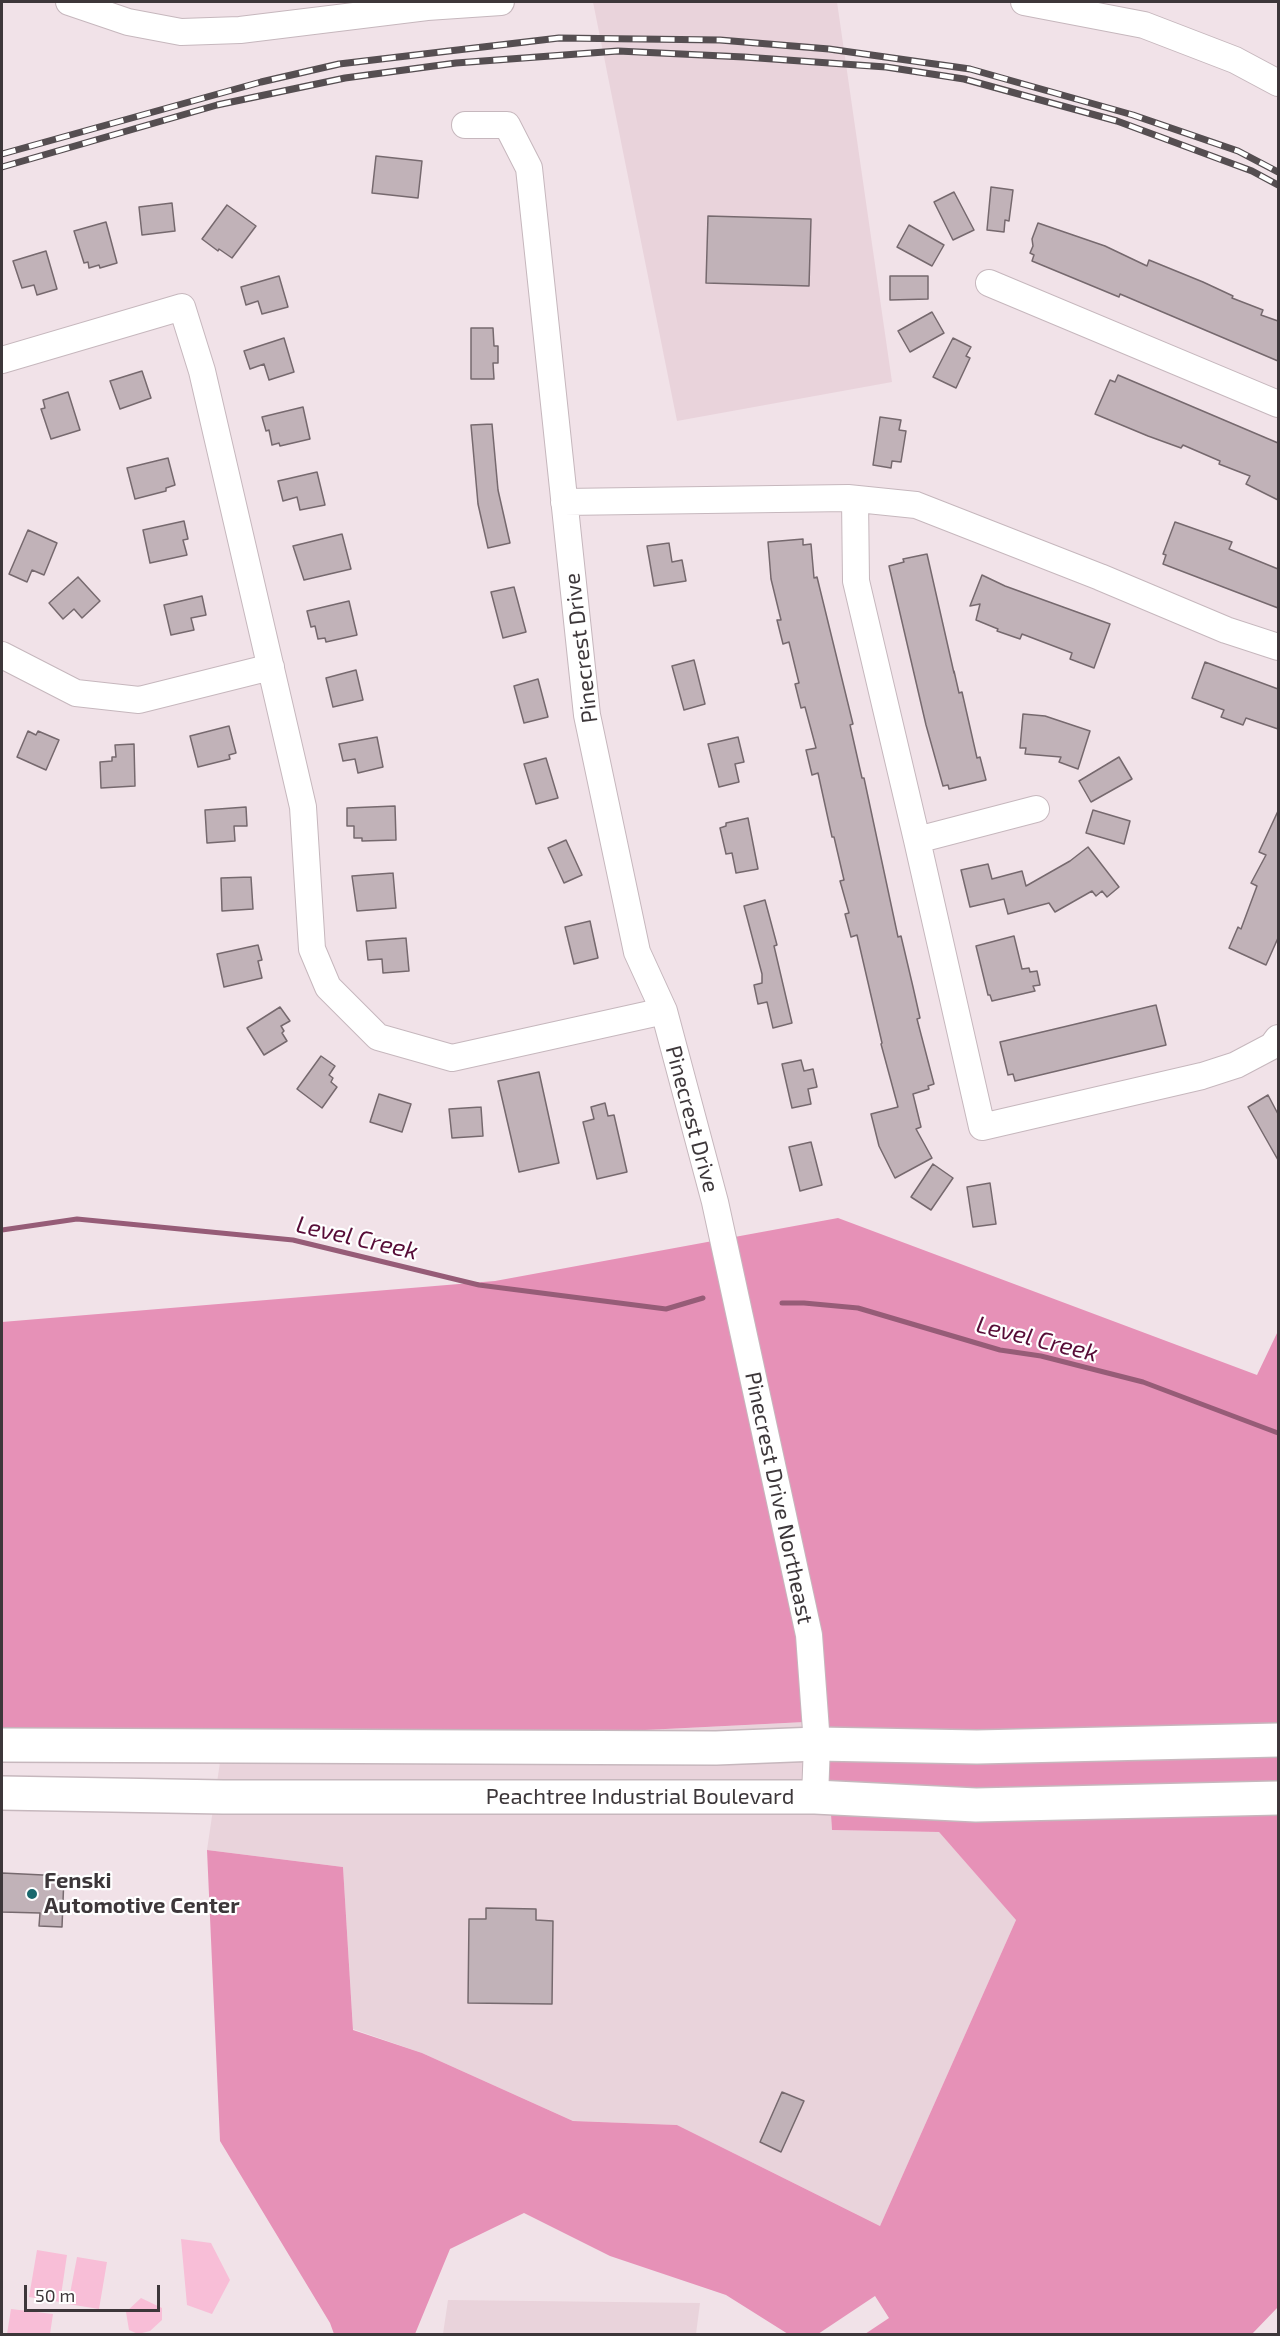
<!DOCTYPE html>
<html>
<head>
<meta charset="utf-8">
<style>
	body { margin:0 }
	#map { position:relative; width:1280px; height:2336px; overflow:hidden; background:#f1e2e8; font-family:"Exo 2",sans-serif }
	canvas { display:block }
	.frame { position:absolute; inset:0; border:3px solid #3d373a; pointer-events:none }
	.scale { position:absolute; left:24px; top:2285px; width:136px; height:27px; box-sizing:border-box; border:3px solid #3d373a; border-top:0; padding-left:8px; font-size:18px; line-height:21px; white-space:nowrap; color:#3d373a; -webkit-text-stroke:4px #fff; paint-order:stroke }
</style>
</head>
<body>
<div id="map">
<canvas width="1280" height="2336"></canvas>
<div class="frame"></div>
<div class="scale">50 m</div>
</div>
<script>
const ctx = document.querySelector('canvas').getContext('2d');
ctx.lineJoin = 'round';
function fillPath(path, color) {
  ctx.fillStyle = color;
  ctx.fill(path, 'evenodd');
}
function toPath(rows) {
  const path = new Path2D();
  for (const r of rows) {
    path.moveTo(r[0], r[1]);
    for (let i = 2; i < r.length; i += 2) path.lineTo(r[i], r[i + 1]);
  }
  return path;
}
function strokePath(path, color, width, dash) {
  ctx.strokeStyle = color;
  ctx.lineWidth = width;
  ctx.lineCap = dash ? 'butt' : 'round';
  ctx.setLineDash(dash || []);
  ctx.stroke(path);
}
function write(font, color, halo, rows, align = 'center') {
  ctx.font = font + ' "Exo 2",sans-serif';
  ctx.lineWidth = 4.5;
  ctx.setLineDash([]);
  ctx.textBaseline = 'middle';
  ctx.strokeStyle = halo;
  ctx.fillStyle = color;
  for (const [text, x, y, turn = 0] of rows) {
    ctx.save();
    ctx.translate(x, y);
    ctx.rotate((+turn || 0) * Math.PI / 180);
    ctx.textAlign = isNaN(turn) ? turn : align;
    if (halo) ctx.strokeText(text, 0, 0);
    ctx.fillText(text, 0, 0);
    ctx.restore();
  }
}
fillPath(toPath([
	[593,2,837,2,892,382,677,421],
	[826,1721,832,1830,939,1832,1016,1920,880,2226,677,2125,573,2121,422,2053,353,2029,343,1867,207,1850,223,1742,506,1737],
	[448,2300,700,2303,696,2334,443,2334]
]), '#e9d3db');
fillPath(toPath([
	[181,2239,211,2243,230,2280,212,2314,187,2305],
	[37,2250,67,2255,60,2302,29,2297],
	[77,2257,107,2262,99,2309,68,2304],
	[141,2298,162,2308,162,2320,150,2331,138,2334,129,2330,126,2312],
	[11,2309,53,2314,50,2334,7,2334]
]), '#f8bed7');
fillPath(toPath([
	[838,1218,1257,1375,1278,1331,1278,2307,1252,2334,865,2334,889,2318,875,2296,818,2334,788,2334,726,2295,610,2256,524,2213,450,2249,415,2334,334,2334,330,2323,220,2141,207,1850,343,1867,353,2030,422,2053,573,2121,677,2125,880,2226,1016,1920,939,1832,832,1830,825,1721,506,1737,2,1748,2,1322,495,1281]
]), '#e691b7');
strokePath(toPath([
	[2,1230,77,1219,293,1240,479,1285,666,1309,703,1298],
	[782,1303,804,1303,858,1308,1000,1350,1041,1356,1143,1382,1278,1433]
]), '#965c77', 5);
const building = toPath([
	[376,156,422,161,418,198,372,193,376,156],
	[991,187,1013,190,1009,221,1005,220,1004,232,987,230,991,187],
	[954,192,974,230,953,240,934,202,954,192],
	[172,203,175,231,142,235,139,207,172,203],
	[227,205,256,226,232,258,219,249,218,251,202,239,227,205],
	[708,216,811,219,809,286,706,283,708,216],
	[106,222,117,263,100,268,99,265,89,268,88,262,84,263,74,231,106,222],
	[1038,223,1105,246,1147,266,1149,260,1203,282,1233,296,1232,298,1263,310,1261,315,1278,321,1278,361,1120,294,1119,297,1032,261,1034,255,1030,253,1033,246,1032,239,1038,223],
	[909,225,944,245,932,266,897,247,909,225],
	[46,251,57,289,37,295,34,285,22,288,13,261,46,251],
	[279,276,288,307,262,314,258,301,246,305,241,287,279,276],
	[890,276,928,276,928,299,890,300,890,276],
	[932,312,944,333,910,352,898,331,932,312],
	[471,328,493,328,494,346,498,346,498,363,493,363,494,379,471,379,471,328],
	[284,338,294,372,269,380,264,364,250,369,244,351,284,338],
	[953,338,971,347,966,356,970,358,956,388,933,377,953,338],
	[142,371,151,398,120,409,110,381,142,371],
	[1118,375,1278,443,1278,500,1246,484,1250,476,1219,464,1220,461,1183,445,1181,448,1148,436,1095,414,1110,380,1115,382,1118,375],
	[68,392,80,430,51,439,41,409,45,408,43,400,68,392],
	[303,407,310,439,280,446,279,443,272,445,269,430,266,431,262,417,303,407],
	[880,417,901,420,899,430,906,431,901,462,892,461,891,468,873,465,880,417],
	[492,424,498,490,510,543,488,548,478,504,471,425,492,424],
	[168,458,175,485,166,488,166,491,135,499,127,468,168,458],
	[317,472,325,505,300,510,297,497,283,501,278,481,317,472],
	[184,521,188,539,183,540,187,555,150,563,143,530,184,521],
	[1175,522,1232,542,1229,549,1278,569,1278,608,1163,564,1166,555,1163,554,1175,522],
	[28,530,57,543,44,575,32,570,27,582,9,574,28,530],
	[342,534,351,569,304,580,293,546,342,534],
	[803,539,803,545,811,544,814,578,817,577,853,724,850,725,862,778,864,778,898,937,901,936,913,987,920,1018,917,1019,934,1084,928,1086,929,1089,913,1094,921,1127,916,1129,932,1158,895,1178,879,1146,871,1114,898,1107,881,1044,882,1043,857,935,851,937,845,914,849,913,840,881,844,880,834,837,832,837,818,773,812,775,806,750,816,748,805,707,801,708,795,684,799,683,789,642,783,644,777,620,781,620,771,579,768,542,803,539],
	[669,543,672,562,682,560,686,581,654,586,647,546,669,543],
	[927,554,954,673,954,671,959,693,962,692,977,758,980,757,986,780,949,789,948,785,943,786,926,725,889,566,904,562,903,559,927,554],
	[982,575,1005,586,1110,624,1094,668,1070,659,1072,653,1022,634,1020,639,997,631,998,629,976,620,980,604,970,606,982,575],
	[78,577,100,601,82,618,74,609,63,619,49,603,78,577],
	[514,587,526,632,503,638,491,592,514,587],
	[202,596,206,615,191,618,194,630,171,635,164,605,202,596],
	[349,601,357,635,326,642,325,638,318,639,315,626,311,627,307,611,349,601],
	[694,660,705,704,684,710,672,666,694,660],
	[1205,662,1278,689,1278,729,1246,718,1243,725,1221,717,1224,710,1192,698,1205,662],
	[356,670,363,700,333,707,326,678,356,670],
	[538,679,548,717,524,723,514,686,538,679],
	[1023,714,1045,716,1090,731,1078,769,1059,762,1061,757,1025,754,1026,748,1020,748,1023,714],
	[229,726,236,753,229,755,230,759,198,767,190,736,229,726],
	[28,731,36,735,38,731,59,740,46,770,17,757,28,731],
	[377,737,383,767,358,773,355,759,343,761,339,744,377,737],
	[738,737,744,762,735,764,739,782,719,787,708,744,738,737],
	[134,744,135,786,101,788,100,762,112,761,112,757,116,757,115,745,134,744],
	[1119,757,1132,779,1091,802,1079,781,1119,757],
	[546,758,558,798,536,804,524,764,546,758],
	[395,806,396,840,362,841,362,838,354,838,354,826,347,826,347,808,395,806],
	[246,807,247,826,234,826,235,841,207,843,205,810,246,807],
	[1093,810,1130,821,1124,844,1086,833,1093,810],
	[1278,811,1278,938,1266,965,1229,948,1238,927,1241,929,1257,886,1251,883,1266,855,1259,852,1278,811],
	[748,818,758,869,736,873,732,853,726,854,720,828,726,826,726,823,748,818],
	[566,840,582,875,564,883,548,848,566,840],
	[1088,847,1119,887,1107,897,1102,891,1096,896,1092,891,1055,912,1049,903,1008,914,1004,899,970,907,961,870,988,864,992,879,1022,871,1026,886,1070,861,1088,847],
	[393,873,396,908,357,911,352,876,393,873],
	[251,877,253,909,222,911,221,878,251,877],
	[765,900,777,945,774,946,792,1023,773,1028,767,1002,758,1004,754,985,762,983,762,974,744,906,765,900],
	[590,921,598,958,574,964,565,927,590,921],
	[1014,936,1022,969,1029,968,1030,972,1037,971,1040,985,1033,986,1035,991,992,1001,990,995,988,995,976,946,1014,936],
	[406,938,409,971,383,973,382,959,368,960,366,941,406,938],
	[258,945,262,960,258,961,262,978,224,987,217,954,258,945],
	[1156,1005,1166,1045,1015,1081,1013,1074,1008,1075,1000,1042,1156,1005],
	[280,1007,290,1021,281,1026,284,1031,282,1033,287,1041,264,1055,247,1028,280,1007],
	[321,1056,335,1066,329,1075,333,1078,331,1082,337,1087,322,1108,297,1089,321,1056],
	[801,1060,804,1071,813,1069,817,1087,808,1089,811,1104,792,1108,782,1064,801,1060],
	[539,1072,559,1163,519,1172,498,1081,539,1072],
	[379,1094,411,1104,402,1132,370,1122,379,1094],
	[1268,1095,1278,1114,1278,1160,1248,1107,1268,1095],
	[605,1103,608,1116,614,1115,627,1172,597,1179,583,1122,594,1119,591,1107,605,1103],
	[481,1107,483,1136,452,1138,449,1109,481,1107],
	[811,1142,822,1185,800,1191,789,1147,811,1142],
	[933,1164,953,1178,931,1210,911,1197,933,1164],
	[990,1183,996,1224,973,1227,967,1187,990,1183],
	[2,1873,64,1876,62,1927,39,1926,40,1913,2,1912,2,1873],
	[486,1908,536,1909,536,1920,553,1921,552,2004,468,2003,469,1919,486,1919,486,1908],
	[782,2092,804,2101,781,2152,760,2142,782,2092]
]);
fillPath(building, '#c1b2b8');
strokePath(building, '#76696e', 1.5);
const minor = toPath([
	[69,2,128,22,181,32,240,30,427,7,501,2],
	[1024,2,1144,25,1235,60,1278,83],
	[465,125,507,125,529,168,587,715,637,952,664,1011,715,1202,809,1635,817,1744,815,1797],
	[989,283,1278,404],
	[2,360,182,307,202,371,303,807,312,949,328,987,378,1037,452,1058,664,1011],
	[855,499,856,581,917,840,982,1127,1202,1076,1236,1065,1272,1046,1278,1038],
	[564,502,848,498,916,505,1100,577,1226,630,1278,647],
	[2,655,76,693,139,700,271,667],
	[917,840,1036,809]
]);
const highway = toPath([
	[2,1745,716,1748,817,1744,977,1747,1278,1740],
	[2,1793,223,1797,815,1797,976,1805,1278,1798]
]);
strokePath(minor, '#c6b7bd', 28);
strokePath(highway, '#c6b7bd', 36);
strokePath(minor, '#fff', 26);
strokePath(highway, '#fff', 33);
const rail = toPath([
	[2,154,261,82,339,64,559,38,720,40,829,49,970,69,1133,115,1238,151,1278,172],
	[2,167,217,105,345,78,456,63,618,51,744,57,886,67,964,79,1117,121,1252,171,1278,185]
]);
strokePath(rail, '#554e51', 7);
strokePath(rail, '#fff', 4.5, [14]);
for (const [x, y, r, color] of [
	[32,1894,6,"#1a686d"]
]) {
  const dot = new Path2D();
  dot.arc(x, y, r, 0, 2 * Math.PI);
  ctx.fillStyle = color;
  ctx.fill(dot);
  strokePath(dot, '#fff', 2);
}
write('22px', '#3d373a', '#fff', [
	["Pinecrest Drive",581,648,-97],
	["Pinecrest Drive",692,1119,75],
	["Pinecrest Drive Northeast",779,1498,78],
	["Peachtree Industrial Boulevard",640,1797]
]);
write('bold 22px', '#3d373a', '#fff', [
	["Fenski",44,1881],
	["Automotive Center",44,1906]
], 'left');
write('italic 24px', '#570c37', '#fff', [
	["Level Creek",357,1238,13],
	["Level Creek",1037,1339,14]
]);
</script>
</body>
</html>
